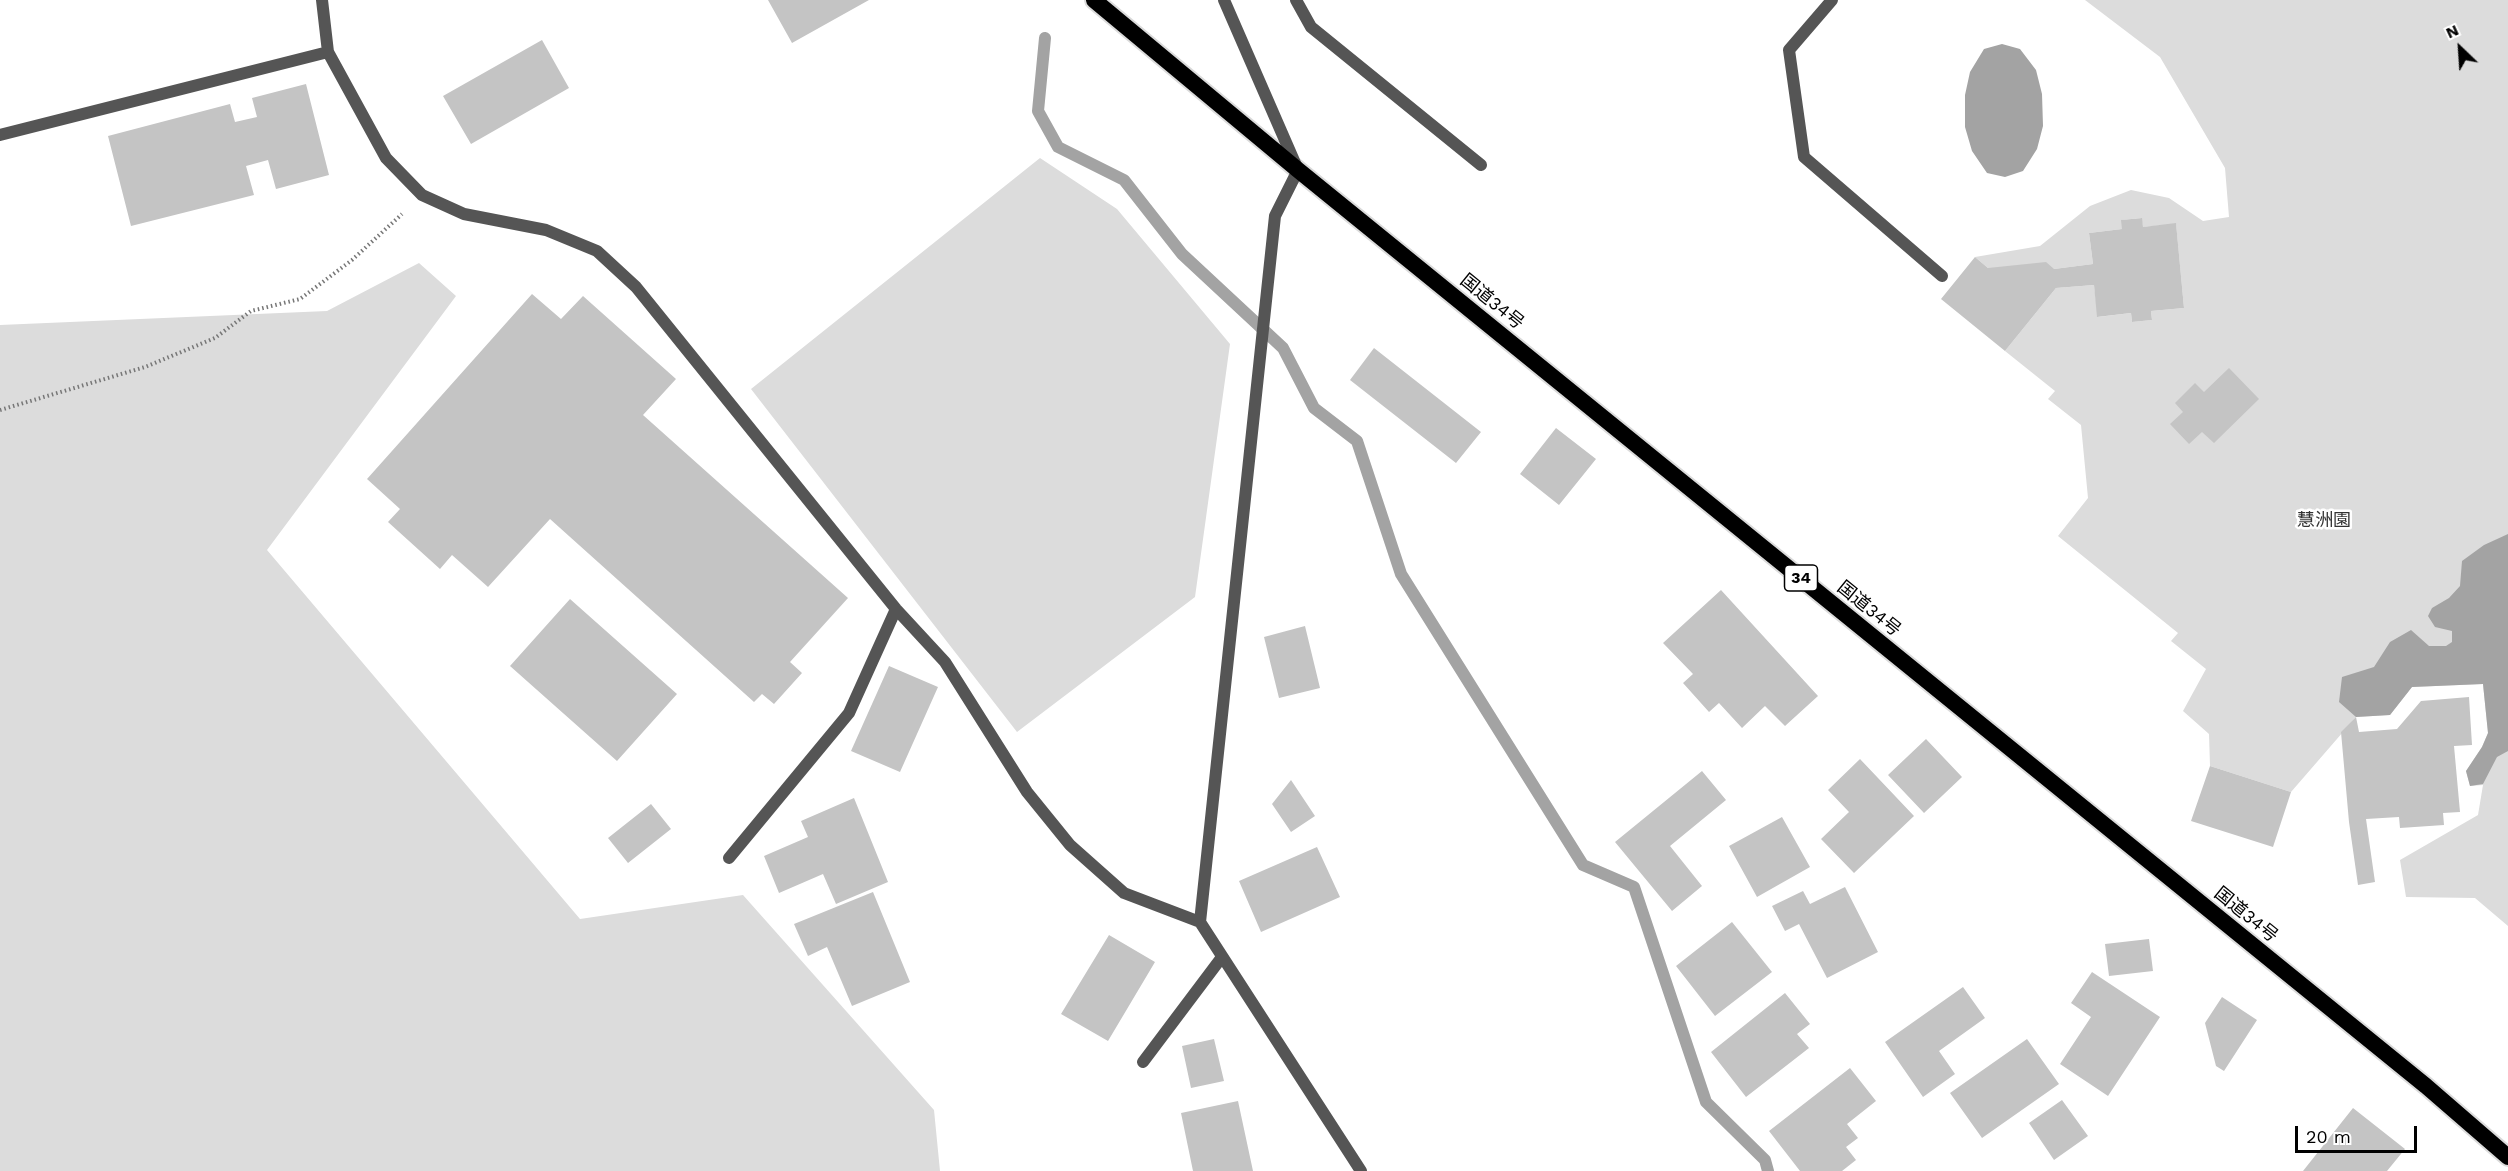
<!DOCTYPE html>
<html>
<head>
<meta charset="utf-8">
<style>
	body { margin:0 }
	#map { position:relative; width:2508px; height:1171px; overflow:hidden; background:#fff; font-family:"Work Sans",sans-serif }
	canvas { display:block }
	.north { position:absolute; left:2430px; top:18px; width:60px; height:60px; -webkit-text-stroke:4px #fff; paint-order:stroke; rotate:335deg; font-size:16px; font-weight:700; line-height:24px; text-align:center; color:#000 }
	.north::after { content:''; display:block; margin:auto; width:21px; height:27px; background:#000; clip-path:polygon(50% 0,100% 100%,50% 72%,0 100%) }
	.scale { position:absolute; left:2295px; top:1126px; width:122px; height:27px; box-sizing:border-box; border:3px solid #000; border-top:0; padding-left:8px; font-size:18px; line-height:21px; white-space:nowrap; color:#000; -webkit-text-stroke:4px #fff; paint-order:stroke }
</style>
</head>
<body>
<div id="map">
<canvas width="2508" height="1171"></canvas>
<div class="north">N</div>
<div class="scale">20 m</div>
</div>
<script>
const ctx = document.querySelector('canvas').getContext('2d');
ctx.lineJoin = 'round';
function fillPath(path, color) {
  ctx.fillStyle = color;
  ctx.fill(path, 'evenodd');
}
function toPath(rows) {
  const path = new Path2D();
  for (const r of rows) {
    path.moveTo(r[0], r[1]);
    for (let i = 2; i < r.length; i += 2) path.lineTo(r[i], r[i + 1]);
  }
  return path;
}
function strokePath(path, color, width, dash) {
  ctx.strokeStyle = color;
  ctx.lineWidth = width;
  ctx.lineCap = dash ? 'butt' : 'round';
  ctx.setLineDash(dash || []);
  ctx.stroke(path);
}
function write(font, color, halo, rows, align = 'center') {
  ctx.font = font + ' "Work Sans","Noto Sans JP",sans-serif';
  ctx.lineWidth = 5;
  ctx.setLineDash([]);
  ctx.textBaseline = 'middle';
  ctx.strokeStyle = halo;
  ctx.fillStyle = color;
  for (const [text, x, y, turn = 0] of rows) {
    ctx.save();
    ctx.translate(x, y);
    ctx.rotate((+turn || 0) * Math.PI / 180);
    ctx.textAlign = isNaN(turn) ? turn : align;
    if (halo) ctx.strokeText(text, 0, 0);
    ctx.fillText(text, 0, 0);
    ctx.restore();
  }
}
fillPath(toPath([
	[2085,0,2508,0,2508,926,2475,898,2406,897,2400,860,2478,815,2483,785,2470,786,2466,771,2482,747,2488,733,2483,684,2412,687,2390,715,2356,717,2291,792,2210,766,2209,734,2183,711,2206,669,2171,641,2178,633,2058,536,2088,498,2081,425,2048,399,2055,391,2005,351,2056,288,2094,285,2098,317,2131,313,2132,322,2152,320,2151,311,2184,308,2176,224,2143,227,2141,218,2122,220,2122,229,2089,233,2093,264,2054,269,1988,268,1975,257,2040,246,2090,206,2131,190,2169,198,2203,221,2229,217,2225,168,2160,57],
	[1040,158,1117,209,1230,344,1195,597,1017,732,751,389],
	[419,263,456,296,267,550,580,919,743,895,934,1110,940,1171,0,1171,0,325,327,311]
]), '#dcdcdc');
fillPath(toPath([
	[2002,44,2020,49,2036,70,2042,94,2043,126,2037,149,2023,171,2005,177,1987,173,1972,151,1965,127,1965,95,1970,72,1984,49],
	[2508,534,2508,751,2497,757,2483,784,2470,786,2466,771,2482,747,2488,733,2483,684,2412,687,2390,715,2356,717,2339,702,2342,677,2374,667,2390,642,2411,630,2429,646,2446,646,2452,642,2452,631,2435,627,2428,616,2432,608,2449,598,2460,586,2462,561,2484,545]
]), '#a3a3a3');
strokePath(toPath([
	[1045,38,1038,111,1058,147,1124,180,1182,254,1283,348,1314,408,1357,441,1401,574,1583,865,1634,887,1706,1102,1765,1160,1768,1171]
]), '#a3a3a3', 12);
fillPath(toPath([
	[768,0,869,0,792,43],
	[542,40,569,88,471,144,443,96],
	[306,84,329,175,276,189,268,160,246,166,254,195,131,226,108,136,230,104,235,122,257,117,252,98],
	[2142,218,2143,227,2176,223,2184,308,2151,311,2152,320,2132,322,2131,313,2097,317,2094,285,2056,288,2005,351,1941,299,1975,257,1988,268,2046,262,2054,269,2093,264,2089,233,2122,229,2121,220],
	[532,294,561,319,583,296,676,379,643,415,848,598,790,662,802,673,774,704,762,694,754,702,550,519,488,587,452,555,440,569,388,522,400,509,367,479],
	[1374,348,1481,432,1456,463,1350,380],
	[2229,368,2259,399,2214,443,2202,432,2189,444,2170,424,2183,412,2175,403,2195,383,2204,392],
	[1556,428,1596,459,1559,505,1520,474],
	[1721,590,1818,696,1785,726,1765,706,1742,728,1719,703,1709,712,1683,683,1693,674,1663,643],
	[570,599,677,694,617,761,510,666],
	[1305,626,1320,688,1279,698,1264,637],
	[889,666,938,687,900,772,851,751],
	[2469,697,2472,745,2454,746,2460,812,2443,813,2444,825,2400,828,2399,817,2366,819,2375,882,2358,885,2349,822,2341,732,2356,717,2359,732,2397,729,2421,701],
	[1926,739,1962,777,1924,813,1888,775],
	[1860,759,1914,816,1854,873,1821,839,1849,812,1828,790],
	[2210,766,2291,792,2273,847,2191,821],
	[1702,771,1726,800,1670,846,1702,886,1672,911,1615,842],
	[1291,780,1315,816,1291,832,1272,804],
	[854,798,888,882,836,904,823,874,779,893,764,856,808,837,801,821],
	[651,804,671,829,628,863,608,838],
	[1782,817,1810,867,1757,897,1729,846],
	[1317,847,1340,897,1261,932,1239,881],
	[1845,887,1878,952,1827,978,1799,924,1785,931,1772,906,1803,891,1810,904],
	[873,892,910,982,852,1006,827,947,808,956,794,924],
	[1732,922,1772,972,1715,1016,1676,966],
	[1109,935,1155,962,1108,1041,1061,1014],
	[2149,939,2153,971,2109,976,2105,944],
	[2092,972,2160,1017,2108,1096,2060,1064,2091,1017,2071,1003],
	[1963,987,1985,1018,1939,1051,1955,1074,1923,1097,1885,1042],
	[1785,993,1810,1024,1797,1034,1809,1048,1746,1097,1711,1052],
	[2222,997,2257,1020,2224,1071,2216,1066,2205,1023],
	[1214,1039,1224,1081,1191,1088,1182,1046],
	[2027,1039,2059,1084,1982,1138,1950,1093],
	[1850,1068,1876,1101,1847,1124,1858,1138,1846,1147,1856,1160,1842,1171,1800,1171,1769,1131],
	[2062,1100,2088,1136,2054,1160,2029,1123],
	[1238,1101,1253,1171,1193,1171,1181,1113],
	[2353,1108,2405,1149,2387,1171,2303,1171]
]), '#c4c4c4');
const trunk = toPath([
	[1094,0,1298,170,2426,1086,2508,1157]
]);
strokePath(trunk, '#dbdbdb', 20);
strokePath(toPath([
	[0,410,145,367,215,338,251,311,300,299,352,260,402,214]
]), '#777', 4, [1.5, 3]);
strokePath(toPath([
	[1296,0,1311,27,1481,165],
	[1832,0,1789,50,1804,157,1942,276]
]), '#555', 12);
strokePath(toPath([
	[322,0,328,52,386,158,422,195,464,214,546,230,597,251,636,287,896,609,945,662,1027,792,1070,845,1124,893,1200,922,1361,1171],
	[0,135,328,52],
	[729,858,849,713,896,609],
	[1200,922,1275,216,1298,170,1224,0],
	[1143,1062,1222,957]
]), '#555', 12);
strokePath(trunk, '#000', 16);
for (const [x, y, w] of [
	[1801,578,33]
]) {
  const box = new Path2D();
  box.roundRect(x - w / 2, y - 13, w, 26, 4.5);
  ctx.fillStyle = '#fff';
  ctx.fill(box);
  strokePath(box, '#000', 1.5);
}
write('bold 16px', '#000', null, [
	["34",1801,578]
]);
write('18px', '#000', '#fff', [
	["国道34号",1492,302,39],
	["国道34号",1869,609,39],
	["国道34号",2246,915,39]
]);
write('18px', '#333', '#fff', [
	["慧洲園",2324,521]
]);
</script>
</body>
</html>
